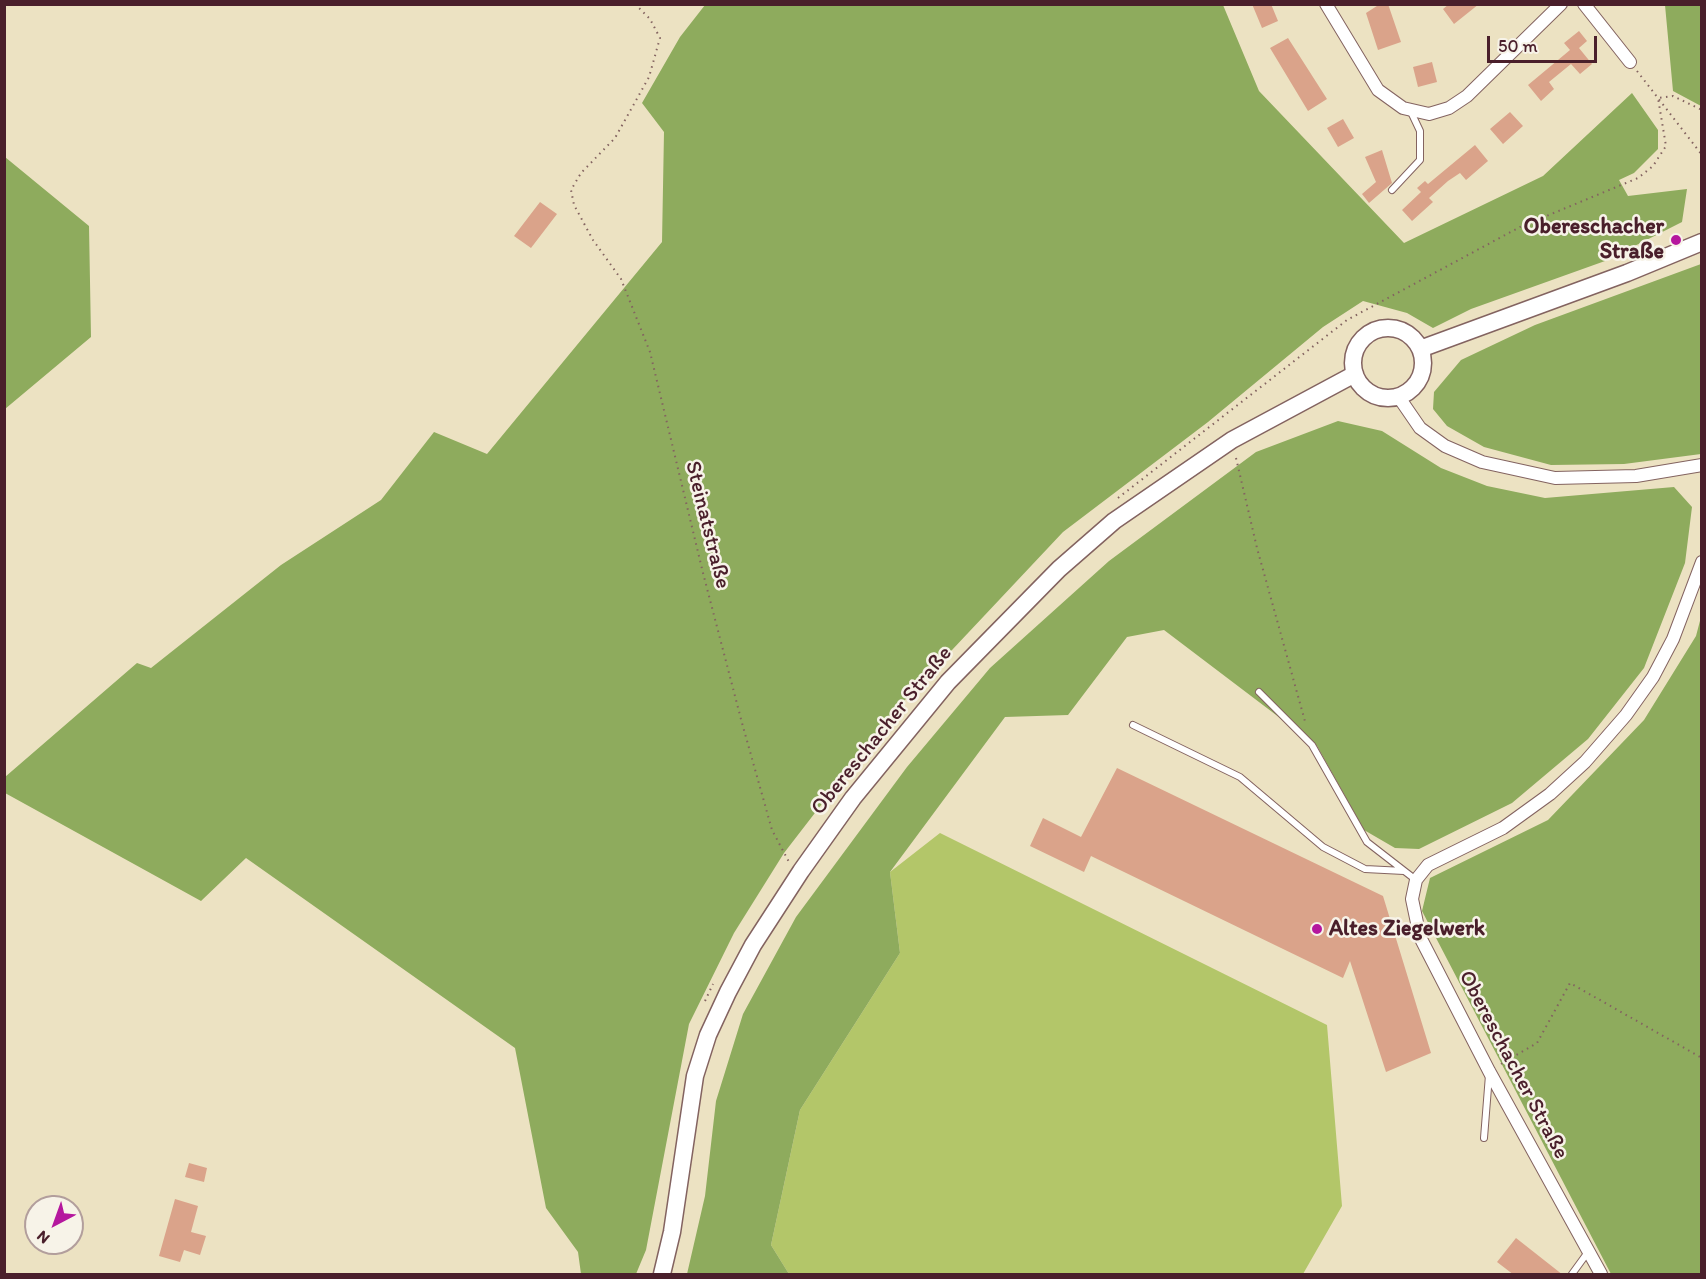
<!DOCTYPE html>
<html>
<head>
<meta charset="utf-8">
<style>
	body { margin:0 }
	#map { position:relative; width:1706px; height:1279px; overflow:hidden; background:#ece2c2; font-family:Itim,sans-serif }
	canvas { display:block }
	.frame { position:absolute; inset:0; border:6px solid #4a1f2b; pointer-events:none }
	.north { position:absolute; left:24px; top:1195px; width:60px; height:60px; box-sizing:border-box; background:#f7f3e8; border:2px solid #b29e9c; border-radius:50%; rotate:221deg; font-size:16px; font-weight:700; line-height:24px; text-align:center; color:#4a1f2b }
	.north::after { content:''; display:block; margin:auto; width:21px; height:27px; background:#b5179e; clip-path:polygon(50% 0,100% 100%,50% 72%,0 100%) }
	.scale { position:absolute; left:1487px; top:36px; width:110px; height:27px; box-sizing:border-box; border:3px solid #4a1f2b; border-top:0; padding-left:8px; font-size:18px; line-height:21px; white-space:nowrap; color:#4a1f2b; -webkit-text-stroke:4px #f7f3e8; paint-order:stroke }
</style>
</head>
<body>
<div id="map">
<canvas width="1706" height="1279"></canvas>
<div class="frame"></div>
<div class="north">N</div>
<div class="scale">50 m</div>
</div>
<script>
const ctx = document.querySelector('canvas').getContext('2d');
ctx.lineJoin = 'round';
function fillPath(path, color) {
  ctx.fillStyle = color;
  ctx.fill(path, 'evenodd');
}
function toPath(rows) {
  const path = new Path2D();
  for (const r of rows) {
    if (r.length === 3) {
      path.moveTo(r[0] + r[2], r[1]);
      path.arc(r[0], r[1], r[2], 0, 2 * Math.PI);
      continue;
    }
    path.moveTo(r[0], r[1]);
    for (let i = 2; i < r.length; i += 2) path.lineTo(r[i], r[i + 1]);
  }
  return path;
}
function strokePath(path, color, width, dash) {
  ctx.strokeStyle = color;
  ctx.lineWidth = width;
  ctx.lineCap = dash ? 'butt' : 'round';
  ctx.setLineDash(dash || []);
  ctx.stroke(path);
}
function write(font, color, halo, rows, align = 'center') {
  ctx.font = font + ' Itim,sans-serif';
  ctx.lineWidth = 5;
  ctx.setLineDash([]);
  ctx.textBaseline = 'middle';
  ctx.strokeStyle = halo;
  ctx.fillStyle = color;
  for (const [text, x, y, turn = 0] of rows) {
    ctx.save();
    ctx.translate(x, y);
    ctx.rotate((+turn || 0) * Math.PI / 180);
    ctx.textAlign = isNaN(turn) ? turn : align;
    if (halo) ctx.strokeText(text, 0, 0);
    ctx.fillText(text, 0, 0);
    ctx.restore();
  }
}
fillPath(toPath([
	[940,833,1327,1025,1342,1206,1303,1274,789,1274,771,1245,800,1110,900,953,890,872]
]), '#b3c669');
fillPath(toPath([
	[705,5,1223,5,1259,91,1404,243,1543,176,1632,93,1658,130,1658,149,1634,173,1619,180,1628,196,1687,189,1682,222,1605,261,1471,309,1433,328,1407,313,1363,301,1323,327,1208,422,1063,532,889,717,784,853,734,933,689,1024,646,1250,636,1274,581,1274,578,1252,546,1208,515,1048,246,858,201,901,5,793,5,777,137,663,151,668,281,565,381,500,434,432,487,454,662,242,664,132,642,103,680,37],
	[1665,5,1701,5,1701,106,1673,91],
	[5,157,89,226,91,337,5,409],
	[1701,264,1701,454,1624,464,1551,465,1484,447,1447,426,1433,409,1434,392,1461,360,1535,325],
	[1338,421,1382,431,1441,468,1487,486,1545,498,1674,487,1692,507,1685,563,1644,668,1588,739,1512,803,1419,849,1395,848,1364,830,1317,746,1164,630,1127,637,1068,715,1005,717,890,872,900,953,800,1110,771,1245,789,1274,687,1274,705,1196,716,1101,743,1014,796,917,907,767,990,668,1109,561,1256,452],
	[1701,617,1701,1274,1611,1274,1422,911,1430,878,1548,820,1644,720,1696,636]
]), '#8eab5d');
fillPath(toPath([
	[1252,4,1271,4,1278,21,1262,28],
	[1380,4,1388,4,1401,42,1378,50,1366,13],
	[1449,4,1479,4,1454,24,1443,9],
	[1579,31,1587,41,1579,48,1592,64,1580,74,1571,64,1549,82,1554,89,1541,101,1528,85,1570,50,1564,43],
	[1288,38,1327,99,1308,111,1270,48],
	[1432,62,1437,82,1418,87,1413,67],
	[1510,112,1523,126,1503,144,1490,129],
	[1343,119,1354,138,1338,147,1327,128],
	[1475,145,1488,161,1466,180,1460,173,1448,181,1429,198,1433,202,1412,221,1402,210,1421,192,1417,188,1425,181,1428,184],
	[1382,150,1392,183,1369,203,1362,194,1376,182,1365,157],
	[540,202,557,214,531,248,514,236],
	[1117,768,1383,896,1431,1053,1386,1072,1350,961,1343,978,1091,856,1084,872,1030,846,1043,818,1081,837],
	[189,1163,207,1168,204,1182,185,1177],
	[175,1199,198,1206,191,1232,206,1236,200,1255,184,1250,180,1262,159,1256],
	[1516,1238,1563,1275,1514,1275,1497,1262]
]), '#daa38a');
const lane = toPath([
	[1392,190,1420,160,1420,131,1411,112],
	[1259,692,1312,745,1367,842,1416,880],
	[1133,725,1240,777,1323,847,1365,869,1404,871],
	[1484,1138,1489,1075],
	[1572,1274,1588,1252]
]);
const street = toPath([
	[1326,4,1378,90,1403,108,1429,114,1449,108,1467,96,1561,4],
	[1584,4,1630,62],
	[1398,396,1420,428,1445,446,1482,462,1555,478,1636,476,1702,465],
	[1601,1274,1489,1071,1420,937,1412,899,1416,880,1428,865,1503,828,1550,794,1585,762,1626,715,1653,677,1673,639,1702,562]
]);
const secondary = toPath([
	[1388,363,35],
	[1420,349,1627,273,1702,242],
	[662,1274,672,1232,695,1076,708,1035,728,992,753,945,801,871,853,798,948,682,1059,569,1114,521,1232,440,1355,374]
]);
strokePath(lane, '#836360', 8);
strokePath(street, '#836360', 14);
strokePath(secondary, '#836360', 19);
strokePath(toPath([
	[635,4,650,19,660,38,649,77,615,138,581,173,571,190,574,205,593,240,621,279,650,352,703,573,742,723,772,830,789,862],
	[1637,71,1702,155],
	[1236,458,1257,548,1306,725],
	[1118,498,1347,320,1520,227,1638,178,1653,166,1666,146,1658,98,1673,96,1702,110],
	[705,1001,713,984],
	[1501,1064,1537,1043,1570,983,1702,1058]
]), '#836360', 2, [1.5, 4.5]);
strokePath(lane, '#fff', 6);
strokePath(street, '#fff', 12);
strokePath(secondary, '#fff', 16);
for (const [x, y, r, color] of [
	[1676,240,6,"#b5179e"],
	[1317,929,6,"#b5179e"]
]) {
  const dot = new Path2D();
  dot.arc(x, y, r, 0, 2 * Math.PI);
  ctx.fillStyle = color;
  ctx.fill(dot);
  strokePath(dot, '#f7f3e8', 2);
}
write('bold 22px', '#4a1f2b', '#f7f3e8', [
	["Obereschacher",1664,227],
	["Straße",1664,252],
	["Altes Ziegelwerk",1329,929,"left"]
], 'right');
write('22px', '#4a1f2b', '#f7f3e8', [
	["Steinatstraße",707,525,76],
	["Obereschacher Straße",882,731,-51],
	["Obereschacher Straße",1513,1065,62]
]);
</script>
</body>
</html>
